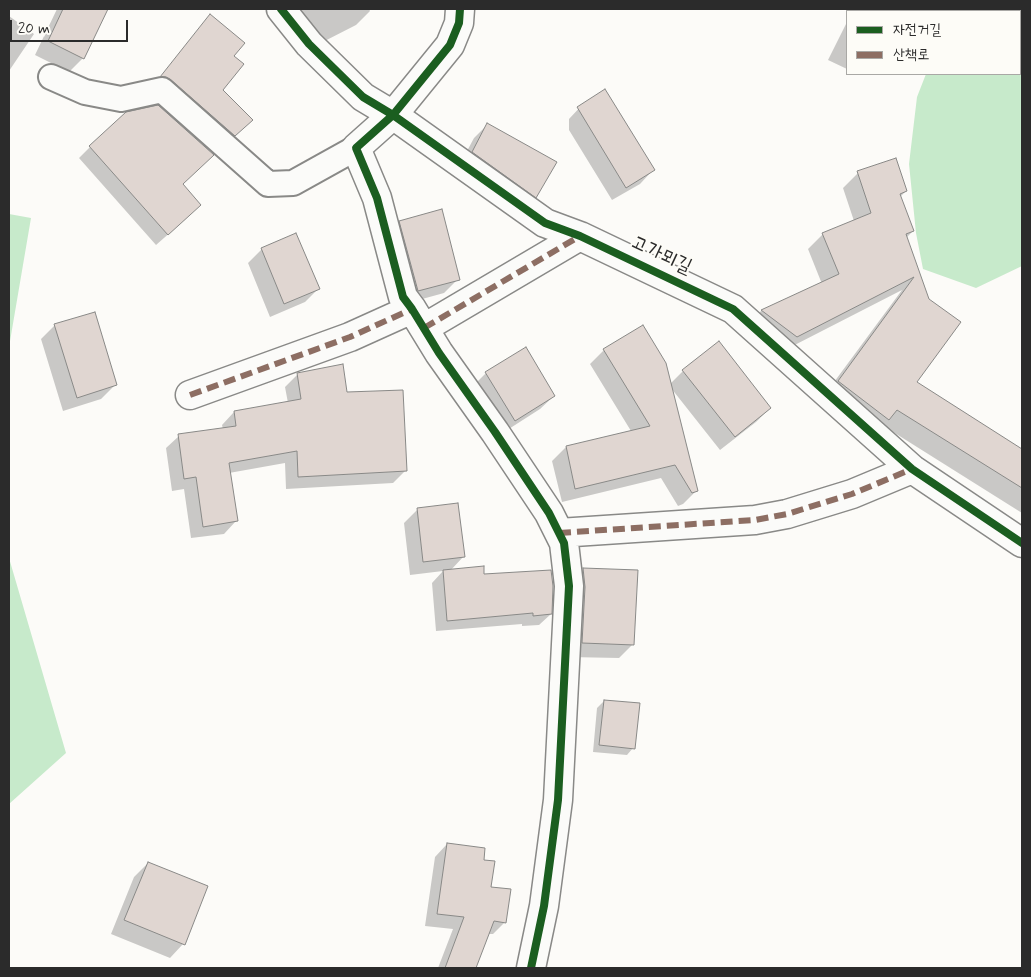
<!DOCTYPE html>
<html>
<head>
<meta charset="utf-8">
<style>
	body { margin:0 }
	#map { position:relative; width:1031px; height:977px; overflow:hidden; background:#fcfbf8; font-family:Mynerve,"Poor Story",sans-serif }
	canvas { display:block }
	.frame { position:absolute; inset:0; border:10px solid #2b2b2b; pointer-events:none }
	.legend { position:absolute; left:846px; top:10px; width:175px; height:65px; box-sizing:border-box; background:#fdfcf7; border:1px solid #a9a8a5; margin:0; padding:6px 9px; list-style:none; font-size:15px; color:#2b2b2b }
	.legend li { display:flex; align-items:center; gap:10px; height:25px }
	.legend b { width:25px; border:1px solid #a9a8a5 }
	.scale { position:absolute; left:10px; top:20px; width:118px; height:22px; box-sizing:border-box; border:2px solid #2b2b2b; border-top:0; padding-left:6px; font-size:15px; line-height:18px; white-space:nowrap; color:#2b2b2b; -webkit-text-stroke:4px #fdfcf7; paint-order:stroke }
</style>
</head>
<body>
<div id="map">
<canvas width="1031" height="977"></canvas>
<div class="frame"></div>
<ul class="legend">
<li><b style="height:6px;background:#1b5e20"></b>자전거길</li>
<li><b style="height:6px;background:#8d6e63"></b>산책로</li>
</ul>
<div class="scale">20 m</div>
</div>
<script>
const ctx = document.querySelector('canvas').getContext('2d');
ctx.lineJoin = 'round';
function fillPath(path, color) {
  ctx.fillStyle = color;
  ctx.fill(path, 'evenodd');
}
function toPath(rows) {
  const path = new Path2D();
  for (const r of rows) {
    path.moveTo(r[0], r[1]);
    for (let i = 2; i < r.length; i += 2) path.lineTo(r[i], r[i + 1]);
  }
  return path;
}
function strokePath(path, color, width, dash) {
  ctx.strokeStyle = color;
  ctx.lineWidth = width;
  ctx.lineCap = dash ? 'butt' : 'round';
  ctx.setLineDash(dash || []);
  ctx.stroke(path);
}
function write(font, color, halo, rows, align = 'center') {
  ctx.font = font + ' Mynerve,"Poor Story",sans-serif';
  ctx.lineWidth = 4.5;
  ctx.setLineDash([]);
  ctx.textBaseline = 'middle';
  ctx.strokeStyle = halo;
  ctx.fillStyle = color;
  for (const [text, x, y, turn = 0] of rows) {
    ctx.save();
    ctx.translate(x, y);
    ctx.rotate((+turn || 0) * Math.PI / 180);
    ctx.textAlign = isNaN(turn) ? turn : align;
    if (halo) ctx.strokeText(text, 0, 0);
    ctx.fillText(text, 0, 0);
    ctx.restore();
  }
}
fillPath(toPath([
	[947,9,1022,9,1022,266,976,288,923,269,916,233,909,164,917,97,926,74,1020,74,1020,11,947,11],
	[9,214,31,218,9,347],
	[9,558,66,753,9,804]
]), '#c7eacb');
fillPath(toPath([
	[57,9,106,9,83,58,69,72,35,55],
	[302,9,369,9,370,11,356,25,309,49,292,18],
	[855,9,887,9,892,11,853,11],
	[9,16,34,34,9,71],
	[847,22,847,69,828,60],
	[224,48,221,90,237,133,220,149,154,92,167,78],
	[583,104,653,170,640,184,612,200,569,130,569,119],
	[487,125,535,197,522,211,459,166,474,138],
	[90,147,182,184,189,216,156,245,79,158],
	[858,173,906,191,900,197,913,231,906,238,928,300,915,382,1022,450,1022,513,882,425,823,397,902,290,781,352,747,325,761,311,822,284,808,249,823,234,854,221,843,188],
	[400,222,458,279,444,293,404,304,386,236],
	[262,249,319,288,305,302,270,317,248,263],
	[55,325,115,385,101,399,63,411,41,339],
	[642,326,670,384,683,371,719,343,770,408,756,422,720,450,671,388,697,490,683,504,678,506,661,478,562,502,552,461,566,447,631,431,590,364,604,350],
	[486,373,554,396,540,409,501,434,472,387],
	[298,374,405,471,393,483,286,489,285,463,229,473,236,521,224,534,191,538,184,489,172,491,166,448,179,436,223,429,222,425,234,412,288,403,285,387],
	[418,509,464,556,450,571,483,575,551,614,539,625,522,626,522,624,436,631,432,583,443,571,410,575,404,523],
	[583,569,637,571,633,644,619,658,568,657,569,583],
	[604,701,633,748,627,755,593,752,597,708],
	[447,844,482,861,490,888,505,922,493,934,488,934,474,968,443,968,439,967,438,968,453,929,425,926,435,857],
	[148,863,206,887,183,944,170,958,111,934,134,877]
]), '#0003');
const building = toPath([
	[63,9,108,9,84,59,48,41,63,9],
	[210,14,245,43,234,56,244,64,223,90,253,120,235,136,171,80,166,77,160,77,210,14],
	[605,89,655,170,626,188,577,107,605,89],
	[158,105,214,155,183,184,201,205,168,235,89,146,126,112,158,105],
	[487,123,557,162,536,198,472,152,487,123],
	[896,158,907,191,900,194,914,231,906,234,929,299,961,322,917,382,1022,449,1022,488,897,410,889,420,838,381,914,277,797,337,761,310,839,274,822,233,871,213,857,171,896,158],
	[442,209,460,280,418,291,399,221,442,209],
	[296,233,320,289,284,304,261,248,296,233],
	[95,312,117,385,77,398,54,324,95,312],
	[643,325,666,363,698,491,692,493,675,465,575,489,566,446,650,426,603,349,643,325],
	[719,341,771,408,735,437,682,370,719,341],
	[526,347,555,396,515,421,485,372,526,347],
	[343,364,347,392,403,390,407,471,298,477,297,451,229,463,238,521,203,527,196,477,184,479,178,434,236,426,234,411,301,399,297,373,343,364],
	[458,503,465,557,423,562,417,508,458,503],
	[484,566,484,574,551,570,553,586,552,614,533,616,533,613,447,621,443,570,484,566],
	[583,568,638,570,634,645,582,643,585,587,583,568],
	[604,700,640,703,635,749,599,745,604,700],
	[447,843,485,848,484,860,495,861,491,887,511,889,506,923,494,921,476,968,445,968,464,917,437,914,447,843],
	[148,862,208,886,185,945,124,920,148,862]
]);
fillPath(building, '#e0d6d1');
strokePath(building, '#898987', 1);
const service = toPath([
	[51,77,85,92,121,99,162,90,268,184,293,183,356,148]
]);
const minor = toPath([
	[281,9,309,44,363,97,393,115,545,223,580,236,733,309,912,469,1022,543],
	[460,9,459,23,450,45,393,115,356,148,377,198,403,297,412,309,439,353,495,432,549,513,564,543,569,586,558,800,544,906,531,968],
	[424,328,580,236],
	[190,395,350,337,412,309],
	[559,533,755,520,787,514,852,494,912,469]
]);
strokePath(service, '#898987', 28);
strokePath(minor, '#898987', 31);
strokePath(service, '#fbfbf9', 24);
strokePath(minor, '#fbfbf9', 28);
strokePath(toPath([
	[424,328,580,236],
	[190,395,350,337,412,309],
	[559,533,755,520,787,514,852,494,912,469]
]), '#8d6e63', 6, [12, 6]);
strokePath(toPath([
	[281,9,309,44,363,97,393,115,545,223,580,236,733,309,912,469,1022,543],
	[460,9,459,23,450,45,393,115,356,148,377,198,403,297,412,309,439,353,495,432,549,513,564,543,569,586,558,800,544,906,531,968]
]), '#1b5e20', 8);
write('20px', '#2b2b2b', '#fdfcf7', [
	["고가뫼길",661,256,25]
]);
</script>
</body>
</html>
